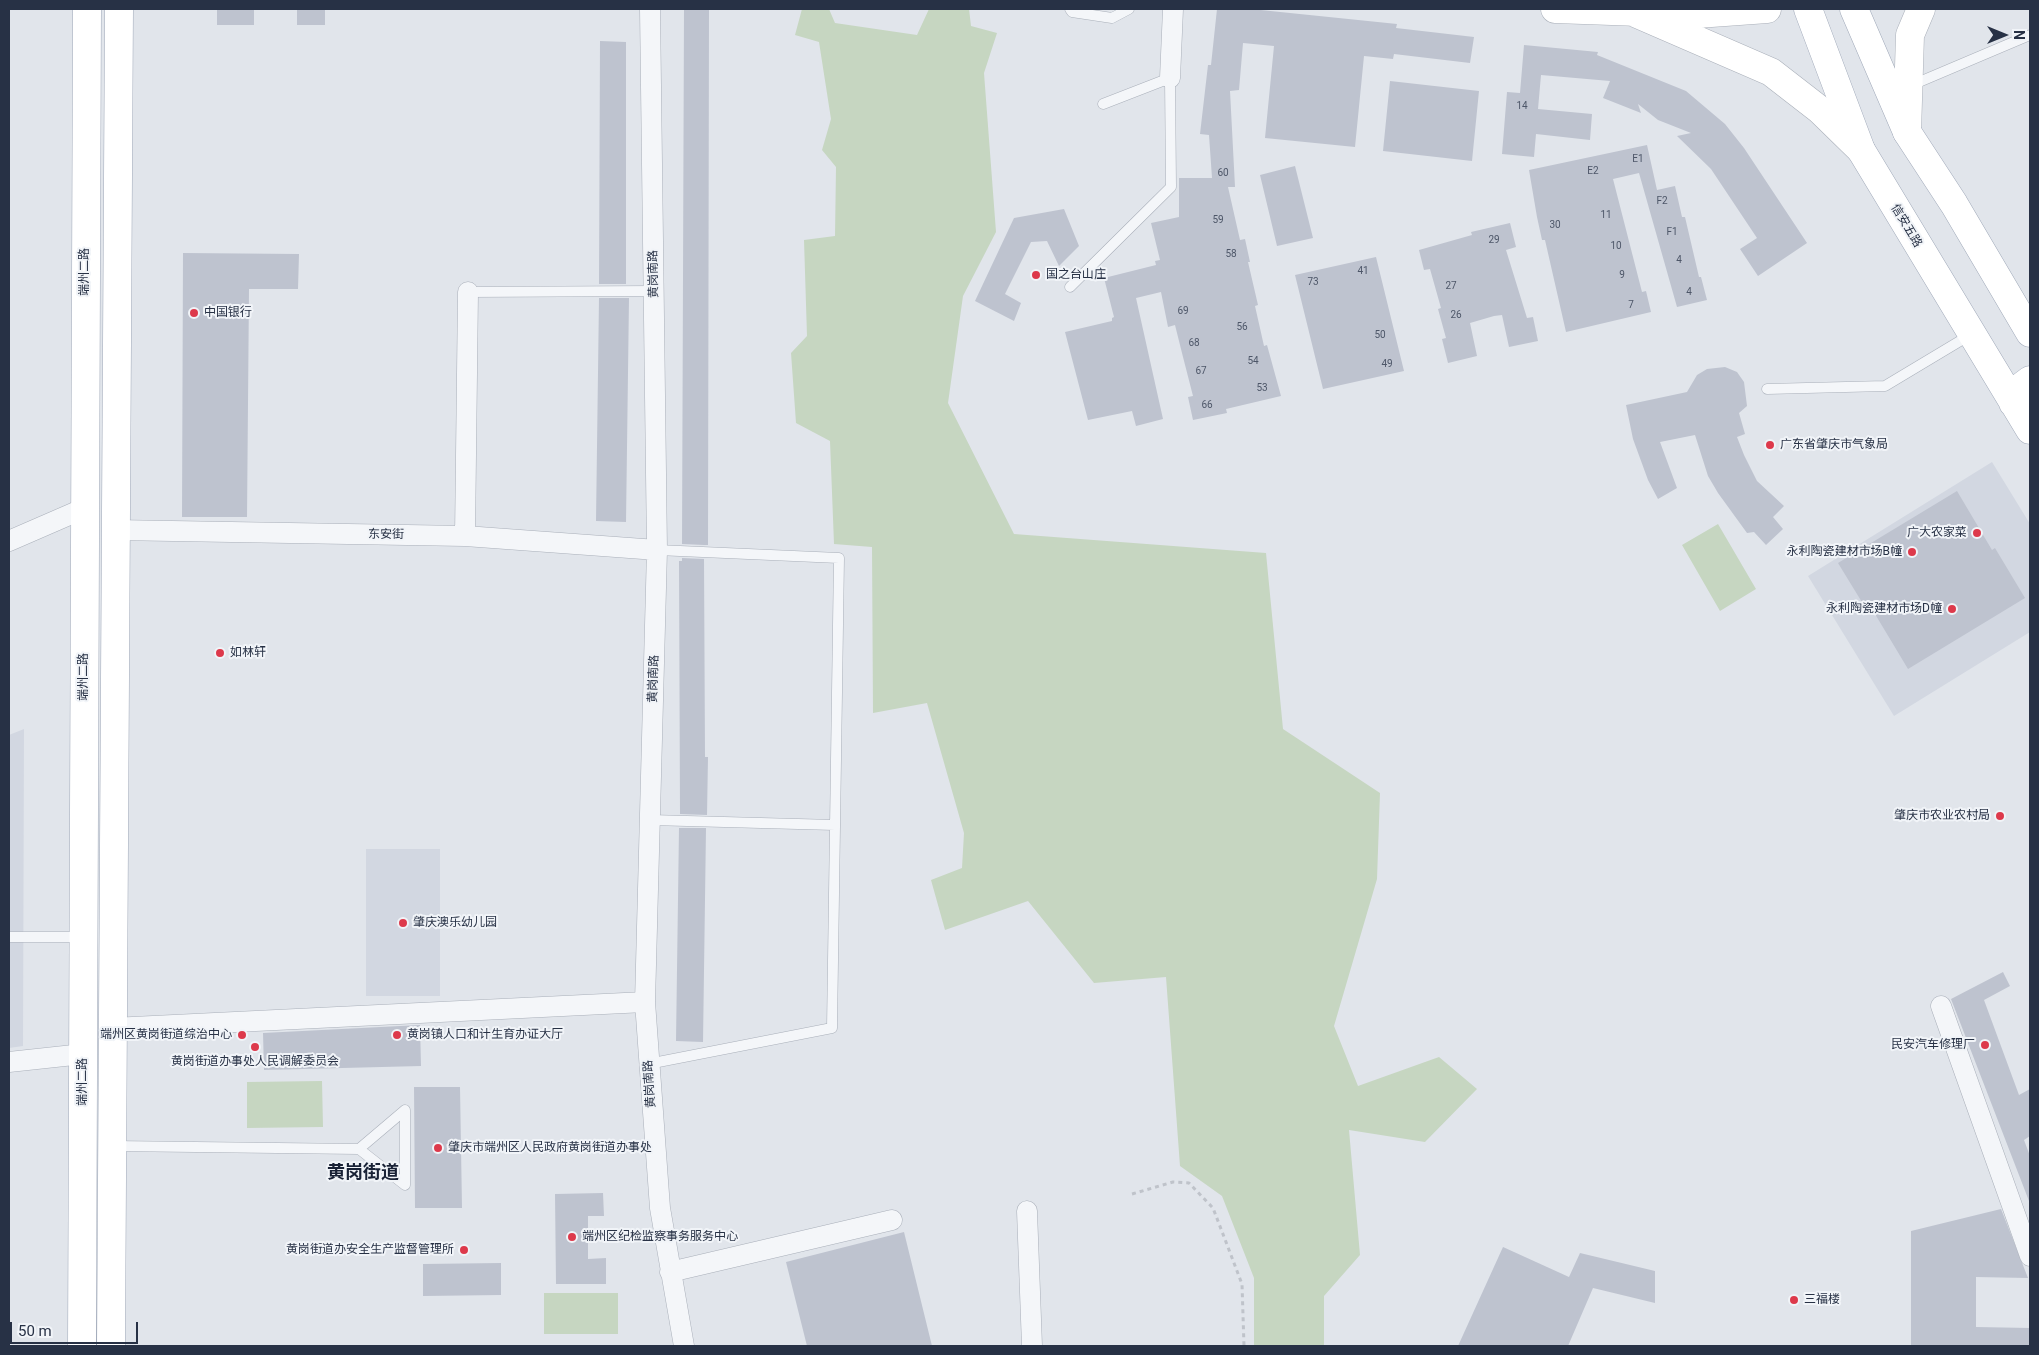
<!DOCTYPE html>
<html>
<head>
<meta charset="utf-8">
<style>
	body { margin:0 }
	#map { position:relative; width:2039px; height:1355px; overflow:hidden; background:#e1e5eb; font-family:Roboto,sans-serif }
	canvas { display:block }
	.frame { position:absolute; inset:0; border:10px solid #273145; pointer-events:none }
	.north { position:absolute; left:1979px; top:10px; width:50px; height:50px; -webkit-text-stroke:4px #f1f4f8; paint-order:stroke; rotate:90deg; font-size:14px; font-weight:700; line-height:20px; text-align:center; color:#273145 }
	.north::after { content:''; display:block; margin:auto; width:18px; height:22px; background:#273145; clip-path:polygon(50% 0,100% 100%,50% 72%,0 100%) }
	.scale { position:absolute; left:10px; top:1322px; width:128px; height:22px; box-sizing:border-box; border:2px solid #273145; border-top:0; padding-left:6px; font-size:15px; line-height:18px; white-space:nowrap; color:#273145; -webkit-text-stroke:4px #f1f4f8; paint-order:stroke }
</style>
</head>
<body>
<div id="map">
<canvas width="2039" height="1355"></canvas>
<div class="frame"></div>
<div class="north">N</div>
<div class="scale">50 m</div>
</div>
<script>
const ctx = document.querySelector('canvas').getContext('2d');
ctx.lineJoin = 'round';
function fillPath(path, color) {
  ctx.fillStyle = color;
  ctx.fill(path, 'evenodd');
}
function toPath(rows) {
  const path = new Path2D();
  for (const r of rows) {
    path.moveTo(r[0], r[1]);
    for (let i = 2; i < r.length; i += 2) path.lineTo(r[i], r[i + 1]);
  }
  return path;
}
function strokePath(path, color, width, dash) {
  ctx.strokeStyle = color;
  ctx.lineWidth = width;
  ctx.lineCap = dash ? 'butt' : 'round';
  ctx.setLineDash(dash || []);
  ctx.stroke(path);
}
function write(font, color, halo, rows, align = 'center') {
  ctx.font = font + ' Roboto,"Noto Sans SC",sans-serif';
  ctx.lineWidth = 4;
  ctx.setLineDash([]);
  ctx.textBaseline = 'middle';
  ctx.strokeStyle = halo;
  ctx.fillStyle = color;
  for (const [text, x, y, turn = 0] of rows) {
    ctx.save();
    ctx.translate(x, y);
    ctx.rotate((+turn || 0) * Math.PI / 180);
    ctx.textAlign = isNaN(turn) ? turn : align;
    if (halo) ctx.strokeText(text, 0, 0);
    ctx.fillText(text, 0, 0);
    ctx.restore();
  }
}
fillPath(toPath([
	[1992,462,2030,524,2030,632,1894,716,1808,576],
	[24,729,23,1046,9,1048,9,735],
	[366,849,440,849,440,996,366,996]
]), '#d2d7e1');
fillPath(toPath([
	[802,9,829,9,835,23,917,35,929,9,969,9,971,26,997,33,984,73,996,232,963,296,948,403,1014,534,1266,553,1283,729,1380,793,1377,879,1334,1026,1358,1086,1439,1057,1477,1089,1425,1142,1349,1130,1360,1255,1324,1296,1324,1346,1254,1346,1254,1278,1222,1196,1180,1166,1166,977,1094,983,1028,901,945,930,931,880,962,868,964,833,927,703,873,713,872,547,834,544,830,441,796,423,791,353,807,336,804,240,835,236,836,167,822,150,831,119,819,42,795,35],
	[1718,524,1756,589,1720,611,1682,545],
	[322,1081,323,1127,247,1128,247,1082],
	[544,1293,618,1293,618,1334,544,1334]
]), '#c6d6c1');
fillPath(toPath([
	[217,9,254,9,254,25,217,25],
	[297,9,325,9,325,25,297,25],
	[684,9,709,9,708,545,704,545,682,544],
	[1217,9,1251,9,1397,24,1396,28,1474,37,1470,63,1394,54,1393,59,1364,56,1355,147,1265,138,1274,46,1243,43,1239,90,1230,91,1235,187,1228,187,1240,240,1245,239,1250,262,1248,262,1258,305,1255,306,1264,346,1267,345,1281,396,1226,409,1227,413,1193,420,1188,397,1193,396,1183,357,1175,325,1168,327,1161,292,1136,298,1163,419,1136,426,1132,411,1088,420,1065,332,1112,321,1112,318,1114,317,1104,278,1156,265,1155,261,1160,260,1151,223,1179,217,1179,178,1212,178,1209,135,1200,134,1208,65,1211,65],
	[600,41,626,42,626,284,599,284],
	[1524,45,1598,52,1597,55,1686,91,1725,124,1744,148,1807,243,1758,276,1740,249,1757,238,1711,169,1677,136,1691,133,1658,120,1638,104,1641,113,1603,98,1610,81,1541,75,1538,109,1592,114,1590,140,1536,134,1534,157,1502,154,1507,92,1520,93],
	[1390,81,1479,91,1472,161,1383,151],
	[1647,145,1657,190,1675,186,1682,217,1685,217,1699,277,1701,277,1707,300,1677,307,1639,173,1613,179,1642,292,1646,291,1651,312,1566,332,1545,240,1542,240,1537,217,1529,170],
	[1295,166,1313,238,1277,246,1260,175],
	[1064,209,1079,246,1059,266,1047,241,1031,242,1005,294,1021,303,1014,321,975,301,1014,218],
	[1510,223,1516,247,1506,250,1527,318,1533,317,1538,341,1509,347,1502,315,1494,316,1470,323,1477,356,1448,363,1442,339,1446,338,1438,309,1441,308,1430,269,1424,270,1419,250,1472,235,1471,232],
	[183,253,299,254,298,289,249,289,247,517,182,517],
	[1376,257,1404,371,1323,389,1295,275],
	[599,298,629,298,626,522,596,521],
	[1725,367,1737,372,1744,382,1747,406,1739,413,1745,434,1737,437,1744,455,1757,481,1784,506,1773,517,1783,529,1766,545,1754,532,1747,533,1718,493,1708,476,1695,435,1660,442,1677,488,1658,499,1648,480,1633,439,1626,405,1687,392,1697,375,1707,369],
	[1957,491,1992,550,1995,548,2025,598,1908,669,1872,609,1868,612,1838,563],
	[682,558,704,559,705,757,708,757,707,815,680,814,679,561,682,561],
	[679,828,706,828,703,1042,676,1041],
	[2003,972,2010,986,1984,1000,2019,1095,2030,1089,2030,1136,2024,1140,2030,1156,2029,1201,1951,999],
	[420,1025,421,1066,264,1070,263,1033],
	[414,1087,460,1087,462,1208,415,1208],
	[603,1193,604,1216,588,1216,588,1259,606,1258,606,1284,556,1284,555,1194],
	[2001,1209,2028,1278,1976,1277,1976,1327,2030,1328,2030,1346,1911,1346,1911,1231],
	[904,1232,932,1346,807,1346,786,1262],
	[1503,1247,1569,1277,1580,1253,1655,1271,1655,1303,1593,1288,1568,1346,1458,1346],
	[501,1263,501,1295,423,1296,423,1264]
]), '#bec3cf');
const service = toPath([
	[1070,9,1072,12,1112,18,1129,9],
	[1912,85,2030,35],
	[1070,287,1171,187,1170,78,1103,104],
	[468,292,654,291],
	[1767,389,1885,386,1970,335],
	[650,820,835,825],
	[9,937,83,937],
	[648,1064,832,1028,839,558,657,550],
	[113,1146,359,1149,405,1185,405,1110,359,1149]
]);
const minor = toPath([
	[650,9,657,550,645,1002,660,1208,684,1346],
	[1170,78,1173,9],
	[114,530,465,536,657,550],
	[465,536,468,292],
	[9,541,85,508],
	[1941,1006,2030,1256],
	[112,1028,645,1002],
	[9,1062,83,1054],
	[1027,1211,1032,1346],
	[670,1272,892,1220]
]);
const secondary = toPath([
	[1555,9,1697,14,1767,9],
	[1628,10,1771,72,1820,110,1861,150],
	[1907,132,1910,35,1921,9]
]);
const primary = toPath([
	[1808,9,1861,150,2030,430],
	[1854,9,1907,132,1954,204,2030,333],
	[2013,403,2022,386,2030,380],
	[82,1346,87,9],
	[111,1346,119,9]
]);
strokePath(service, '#a9afb9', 11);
strokePath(minor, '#a9afb9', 21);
strokePath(secondary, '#a9afb9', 29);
strokePath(primary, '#9fa8b8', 29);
strokePath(toPath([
	[1132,1194,1173,1182,1189,1183,1213,1208,1242,1284,1244,1346]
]), '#bfc3ca', 3, [4, 4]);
strokePath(service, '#f4f6f9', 10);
strokePath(minor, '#f4f6f9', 20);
strokePath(secondary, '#fff', 28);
strokePath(primary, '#fff', 28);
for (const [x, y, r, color] of [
	[1036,275,5,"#dd394b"],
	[194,313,5,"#dd394b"],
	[1770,445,5,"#dd394b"],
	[1977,533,5,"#dd394b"],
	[1912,552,5,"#dd394b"],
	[1952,609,5,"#dd394b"],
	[220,653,5,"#dd394b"],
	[2000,816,5,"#dd394b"],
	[403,923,5,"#dd394b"],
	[242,1035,5,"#dd394b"],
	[397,1035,5,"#dd394b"],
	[1985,1045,5,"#dd394b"],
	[255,1047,5,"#dd394b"],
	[438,1148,5,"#dd394b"],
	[572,1237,5,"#dd394b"],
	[464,1250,5,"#dd394b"],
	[1794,1300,5,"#dd394b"]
]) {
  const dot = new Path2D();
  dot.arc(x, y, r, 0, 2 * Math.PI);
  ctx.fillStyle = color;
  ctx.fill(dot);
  strokePath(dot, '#f1f4f8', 2);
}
write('10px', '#4d5668', null, [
	["14",1522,106],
	["E1",1638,159],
	["E2",1593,171],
	["60",1223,173],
	["F2",1662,201],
	["11",1606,215],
	["59",1218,220],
	["30",1555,225],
	["F1",1672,232],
	["29",1494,240],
	["10",1616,246],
	["58",1231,254],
	["4",1679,260],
	["41",1363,271],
	["9",1622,275],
	["73",1313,282],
	["27",1451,286],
	["4",1689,292],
	["7",1631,305],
	["69",1183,311],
	["26",1456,315],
	["56",1242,327],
	["50",1380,335],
	["68",1194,343],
	["54",1253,361],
	["49",1387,364],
	["67",1201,371],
	["53",1262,388],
	["66",1207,405]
]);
write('12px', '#273145', '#f1f4f8', [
	["信安五路",1906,226,59],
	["端州二路",85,272,-90],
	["黄岗南路",654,274,-91],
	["东安街",386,535,1],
	["端州二路",84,677,-90],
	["黄岗南路",654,679,-88],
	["端州二路",83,1082,-90],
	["黄岗南路",650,1084,-94]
]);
write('12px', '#273145', '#f1f4f8', [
	["国之台山庄",1046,275],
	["中国银行",204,313],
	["广东省肇庆市气象局",1780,445],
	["广大农家菜",1967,533,"right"],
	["永利陶瓷建材市场B幢",1902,552,"right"],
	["永利陶瓷建材市场D幢",1942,609,"right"],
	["如林轩",230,653],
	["肇庆市农业农村局",1990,816,"right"],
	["肇庆澳乐幼儿园",413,923],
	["端州区黄岗街道综治中心",232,1035,"right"],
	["黄岗镇人口和计生育办证大厅",407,1035],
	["民安汽车修理厂",1975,1045,"right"],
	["黄岗街道办事处人民调解委员会",255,1062,"center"],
	["肇庆市端州区人民政府黄岗街道办事处",448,1148],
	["端州区纪检监察事务服务中心",582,1237],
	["黄岗街道办安全生产监督管理所",454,1250,"right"],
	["三福楼",1804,1300]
], 'left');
write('bold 18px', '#192236', '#f1f4f8', [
	["黄岗街道",363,1173]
]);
</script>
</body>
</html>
